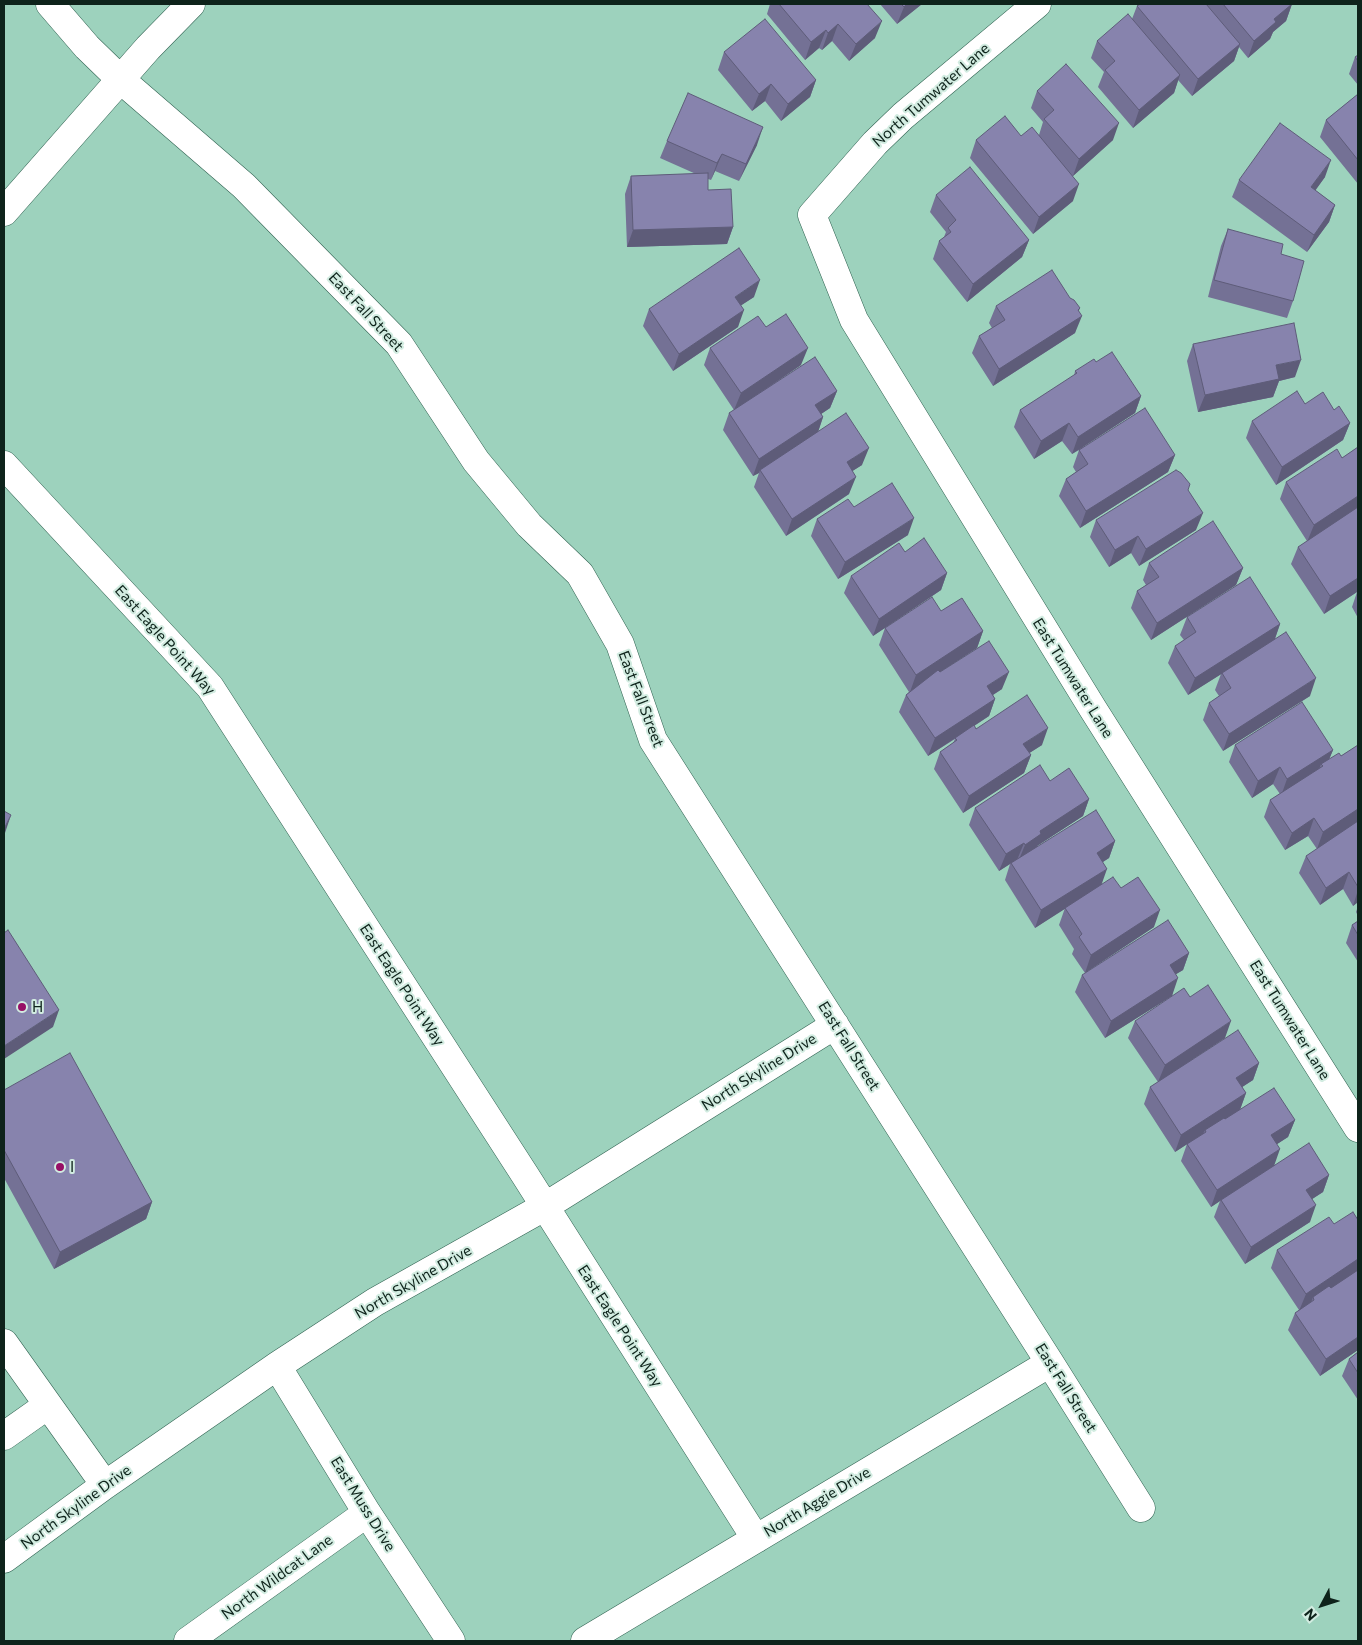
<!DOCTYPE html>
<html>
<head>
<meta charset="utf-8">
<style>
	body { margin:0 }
	#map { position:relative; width:1362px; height:1645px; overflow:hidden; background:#9dd2bd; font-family:Commissioner,sans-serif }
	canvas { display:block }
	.frame { position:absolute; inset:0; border:5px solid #0e231b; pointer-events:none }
	.north { position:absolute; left:1297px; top:1580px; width:50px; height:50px; -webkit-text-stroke:4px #d2ece1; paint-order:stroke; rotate:230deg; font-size:14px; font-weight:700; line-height:20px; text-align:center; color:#0e231b }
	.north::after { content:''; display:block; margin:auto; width:18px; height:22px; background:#0e231b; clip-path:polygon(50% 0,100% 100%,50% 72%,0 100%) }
</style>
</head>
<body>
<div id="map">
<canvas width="1362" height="1645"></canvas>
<div class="frame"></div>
<div class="north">N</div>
</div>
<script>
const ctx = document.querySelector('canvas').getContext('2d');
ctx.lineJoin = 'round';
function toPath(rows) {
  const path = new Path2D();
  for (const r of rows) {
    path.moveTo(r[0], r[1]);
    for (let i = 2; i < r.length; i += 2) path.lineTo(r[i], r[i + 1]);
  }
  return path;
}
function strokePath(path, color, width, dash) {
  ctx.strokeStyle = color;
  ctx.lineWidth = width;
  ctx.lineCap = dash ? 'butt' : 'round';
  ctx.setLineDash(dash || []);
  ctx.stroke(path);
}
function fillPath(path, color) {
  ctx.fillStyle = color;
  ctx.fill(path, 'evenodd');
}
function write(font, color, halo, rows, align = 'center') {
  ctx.font = font + ' Commissioner,sans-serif';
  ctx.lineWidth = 4;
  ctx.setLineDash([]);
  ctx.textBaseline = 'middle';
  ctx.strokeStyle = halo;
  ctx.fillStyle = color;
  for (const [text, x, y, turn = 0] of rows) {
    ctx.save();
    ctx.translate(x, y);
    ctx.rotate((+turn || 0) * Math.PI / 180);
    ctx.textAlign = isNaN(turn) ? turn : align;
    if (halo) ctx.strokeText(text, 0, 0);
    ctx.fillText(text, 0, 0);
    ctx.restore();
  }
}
const minor = toPath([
	[50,4,87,47,120,79,244,186,399,344,476,461,529,525,580,574,620,644,653,740,1050,1363,1141,1508],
	[1037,4,903,116,875,143,812,215,854,320,1093,709,1358,1128],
	[4,212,148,48,191,4],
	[4,465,210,687,525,1175,756,1539],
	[4,1343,105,1485],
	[277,1366,367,1513,451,1641],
	[4,1436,48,1405],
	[4,1559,105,1485,277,1366,375,1302,544,1207,835,1025],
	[188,1641,367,1513],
	[585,1641,1050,1363]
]);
strokePath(minor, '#316352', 29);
strokePath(minor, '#fff', 28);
fillPath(toPath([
	[770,4,867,4,875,38,849,61,832,41,822,50,819,48,805,60,767,14],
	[880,4,922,4,897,24],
	[1140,4,1292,4,1286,21,1273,32,1270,39,1248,58,1239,47,1234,61,1192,96,1178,80,1174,93,1133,128,1098,87,1104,72,1091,58,1097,41,1132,19,1137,6],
	[724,52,816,80,810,97,781,121,765,101,752,111,718,70],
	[1358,55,1358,85,1349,74,1355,57],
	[1037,91,1113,140,1073,176,1073,201,1033,234,970,158,976,140,1021,136,1039,135,1043,122,1031,108],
	[1358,94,1358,184,1320,137,1326,120],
	[667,141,757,145,739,181,715,171,711,180,708,179,708,190,733,227,727,244,627,247,625,194,631,176,696,174,660,158],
	[1325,177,1315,190,1335,205,1329,222,1307,252,1232,197,1239,180],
	[936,195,1029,240,1022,257,967,302,933,259,939,241,944,237,946,232,930,212],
	[1228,229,1281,254,1293,301,1287,318,1208,297,1221,246],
	[754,297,741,305,738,327,673,371,643,326,649,309],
	[996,306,1079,311,1075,333,993,386,972,353,979,336,992,328,989,323],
	[766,327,801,365,771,386,837,391,830,408,821,414,823,417,818,432,862,465,852,471,849,494,786,536,754,487,759,473,753,476,723,430,729,413,734,410,704,365,710,348],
	[1193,344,1295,377,1279,381,1273,397,1198,412,1187,361],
	[1096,362,1141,396,1135,413,1083,447,1175,455,1168,472,1080,528,1059,496,1066,479,1076,472,1073,467,1079,450,1072,454,1062,441,1034,459,1014,427,1020,410,1074,376,1075,371],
	[1305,404,1350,423,1343,440,1276,485,1246,438,1252,421],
	[1358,447,1358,618,1352,607,1357,592,1324,614,1291,564,1298,547,1307,541,1280,499,1286,482,1342,458],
	[1188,490,1196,530,1139,566,1131,553,1109,567,1090,537,1096,520],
	[854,507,908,535,838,579,811,536,817,519],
	[905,552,947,573,941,590,873,636,844,593,851,576],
	[1149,563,1243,568,1236,585,1151,640,1131,608,1137,591,1146,585,1143,580],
	[1187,617,1280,624,1275,639,1310,696,1223,751,1203,720,1209,703,1219,696,1215,690,1221,674,1188,695,1168,663,1175,646,1184,640,1180,635],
	[885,628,983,631,977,648,940,672,1002,689,993,695,995,699,989,716,974,726,976,729,1042,745,1029,753,1031,755,1024,773,963,813,934,769,940,752,953,743,955,739,928,756,899,712,906,695,909,692,879,645],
	[1235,745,1333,750,1329,759,1341,756,1358,745,1358,902,1353,906,1343,889,1320,905,1299,873,1306,856,1317,849,1308,836,1285,850,1264,817,1270,800,1280,794,1273,784,1252,798,1229,762],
	[1050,781,1089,799,1083,816,1037,846,1037,847,1115,841,1109,858,1103,862,1101,884,1121,888,1154,927,1085,973,1072,954,1074,949,1059,925,1065,908,1035,928,1005,880,1010,864,999,871,969,825,975,808],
	[1358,906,1358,916,1356,912],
	[1358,921,1358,962,1346,943,1352,925],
	[1189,953,1183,970,1176,974,1172,996,1105,1038,1075,992,1082,975],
	[1190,997,1225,1038,1193,1059,1259,1063,1253,1080,1242,1087,1246,1093,1240,1109,1295,1120,1288,1137,1277,1144,1274,1165,1329,1175,1323,1192,1312,1199,1310,1222,1245,1264,1214,1217,1220,1201,1211,1207,1181,1161,1187,1144,1175,1152,1144,1104,1150,1087,1158,1082,1128,1038,1135,1021],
	[4,1090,152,1202,146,1219,54,1269,4,1178],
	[1358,1220,1358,1350,1320,1376,1288,1330,1295,1313,1299,1310,1271,1268,1277,1250,1334,1224],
	[1358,1352,1358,1400,1342,1376,1349,1359]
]), '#747195');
fillPath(toPath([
	[907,4,922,4,897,24,904,7],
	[1292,4,1286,21,1273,32,1270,39,1248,58,1254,41,1274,19],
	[882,21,875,38,849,61,856,44],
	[838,24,832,41,822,50,828,33],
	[826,30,819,48,805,60,811,42],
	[1240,44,1234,61,1192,96,1198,79],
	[1180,75,1174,93,1133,128,1139,110],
	[816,80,810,97,781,121,788,104],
	[771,84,765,101,752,111,759,94],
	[1119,123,1113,140,1073,176,1079,159],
	[763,127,757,145,739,181,746,164],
	[722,154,715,171,711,180,717,163],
	[1331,160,1325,177,1305,205,1311,187],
	[1079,184,1073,201,1033,234,1039,217],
	[1335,205,1329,222,1307,252,1314,235],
	[733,227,727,244,627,247,633,230],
	[1029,240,1022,257,967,302,973,284],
	[760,280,754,297,728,314,735,297],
	[1080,308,1075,320,1082,316,1075,333,993,386,999,369],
	[744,310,738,327,673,371,679,354],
	[808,348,801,365,734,410,741,393],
	[1301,360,1295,377,1279,381,1273,397,1198,412,1205,395,1276,365],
	[837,391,830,408,809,422,815,405],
	[1141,396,1135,413,1072,454,1078,437],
	[823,417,817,435,760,470,759,473,753,476,759,459],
	[1069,423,1062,441,1034,459,1041,441],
	[1350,423,1343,440,1276,485,1282,467],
	[869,448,862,465,840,479,847,462],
	[1175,455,1168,472,1080,528,1086,511],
	[856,477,849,494,786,536,792,519],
	[1358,496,1358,509,1307,542,1314,525],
	[1203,513,1196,530,1139,566,1146,549],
	[914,518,908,535,838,579,845,562],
	[1138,536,1131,553,1109,567,1115,550],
	[1243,568,1236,585,1151,640,1157,623],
	[947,573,941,590,873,636,879,619],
	[1358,578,1358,590,1357,592,1324,614,1330,596],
	[1280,624,1274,641,1188,695,1195,678],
	[983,631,977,648,910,692,916,675],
	[1009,672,1002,689,980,703,987,686],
	[1316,678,1310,696,1223,751,1229,734],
	[995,699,989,716,928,756,935,738],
	[1048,728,1042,745,1017,761,1023,744],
	[1333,750,1326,767,1323,766,1321,764,1318,772,1281,796,1287,779],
	[1031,755,1024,773,963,813,969,796],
	[1280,767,1273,784,1252,798,1258,781],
	[1089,799,1083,816,1037,846,1035,851,1018,862,1025,845,1040,831],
	[1358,809,1358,822,1317,849,1323,832],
	[11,815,4,836,4,829],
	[1314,818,1308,836,1285,850,1292,833],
	[1115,841,1109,858,1090,870,1097,853],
	[1024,843,1017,860,1011,863,1010,864,999,871,1006,854],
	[1107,869,1101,886,1035,928,1041,910],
	[1349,872,1343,889,1320,905,1326,888],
	[1358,890,1358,902,1353,906],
	[1160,910,1154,927,1085,973,1091,955],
	[1189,953,1183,970,1163,982,1170,965],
	[1178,978,1172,996,1105,1038,1111,1021],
	[59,1010,53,1027,4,1059,4,1046],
	[1231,1021,1225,1038,1158,1082,1165,1065],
	[1259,1063,1253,1080,1230,1095,1236,1078],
	[1246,1093,1240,1110,1206,1132,1205,1130,1203,1134,1175,1152,1181,1135],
	[1295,1120,1288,1137,1265,1152,1271,1135],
	[1280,1149,1274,1166,1221,1200,1220,1201,1211,1207,1217,1190],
	[1329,1175,1323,1192,1300,1207,1306,1190],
	[152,1202,146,1219,54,1269,60,1252],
	[1316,1205,1310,1222,1245,1264,1251,1247],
	[1358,1259,1358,1272,1314,1300,1313,1297,1311,1303,1299,1311,1306,1294],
	[1358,1337,1358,1350,1320,1376,1326,1359]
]), '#5e5c79');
const building = toPath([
	[779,4,867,4,882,21,856,44,838,24,828,33,826,30,811,42,779,4],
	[901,4,907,4,904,7,901,4],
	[1140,4,1206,4,1240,44,1198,79,1137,6,1140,4],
	[1223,4,1292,4,1274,19,1276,22,1254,41,1223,4],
	[1128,14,1180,75,1139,110,1105,70,1115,61,1097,41,1128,14],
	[765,19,816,80,788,104,771,84,759,94,724,52,765,19],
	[1358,55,1358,61,1355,57,1358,55],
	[1066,64,1119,123,1079,159,1044,119,1054,110,1037,91,1066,64],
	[688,93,763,127,746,164,722,154,717,163,667,141,688,93],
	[1358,94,1358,160,1326,120,1358,94],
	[1005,116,1021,136,1032,127,1079,184,1039,217,976,140,1005,116],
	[1280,123,1331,160,1311,187,1335,205,1314,235,1239,180,1280,123],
	[970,167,1029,240,973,284,939,241,951,232,948,228,956,220,936,195,970,167],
	[708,173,708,190,731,189,733,227,633,230,631,176,708,173],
	[1228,229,1283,244,1281,254,1304,261,1293,301,1214,280,1228,229],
	[739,248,760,280,735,297,744,310,679,354,649,309,739,248],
	[1052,270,1070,298,1074,300,1080,308,1078,310,1082,316,999,369,979,336,1005,320,996,306,1052,270],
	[786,314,808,348,741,393,710,348,758,316,766,327,786,314],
	[1294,323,1301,360,1276,365,1279,379,1205,395,1193,344,1294,323],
	[1112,352,1141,396,1078,437,1069,423,1041,441,1020,410,1077,373,1075,371,1094,359,1096,362,1112,352],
	[815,357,837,391,815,405,823,417,759,459,729,413,815,357],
	[1297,391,1305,404,1323,392,1334,410,1339,406,1350,423,1282,467,1252,421,1297,391],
	[1145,408,1175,455,1086,511,1066,479,1088,464,1079,450,1145,408],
	[846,413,869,448,847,462,856,477,792,519,760,470,846,413],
	[1358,447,1358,496,1314,525,1286,482,1337,449,1342,458,1358,447],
	[1176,470,1181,473,1190,484,1188,490,1203,513,1146,549,1138,536,1115,550,1096,520,1176,470],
	[892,483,914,518,845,562,817,519,848,499,854,507,892,483],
	[1358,507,1358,578,1330,596,1298,547,1358,507],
	[1213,521,1243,568,1157,623,1137,591,1159,577,1149,563,1213,521],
	[924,538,947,573,879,619,851,576,899,543,905,552,924,538],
	[1250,577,1280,624,1195,678,1175,646,1196,632,1187,617,1250,577],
	[932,597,941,611,962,598,983,631,916,675,885,628,932,597],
	[1286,632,1316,678,1229,734,1209,703,1231,688,1222,673,1286,632],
	[989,641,1009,672,987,686,995,699,935,738,906,695,938,670,940,672,989,641],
	[1027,695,1048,728,1023,744,1031,755,969,796,940,752,957,740,955,738,974,725,976,729,1027,695],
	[1302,702,1333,750,1287,779,1280,767,1258,781,1235,745,1302,702],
	[1358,745,1358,809,1323,832,1314,818,1292,833,1270,800,1323,766,1321,764,1339,753,1341,756,1358,745],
	[1040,765,1050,781,1069,768,1089,799,1040,831,1041,834,1025,845,1024,843,1006,854,975,808,1040,765],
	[1096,810,1115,841,1097,853,1107,869,1041,910,1011,863,1096,810],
	[4,811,11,815,4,829,4,811],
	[1358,821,1358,887,1349,872,1326,888,1306,856,1358,821],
	[1113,877,1121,888,1138,877,1160,910,1091,955,1079,937,1082,934,1065,908,1113,877],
	[1168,920,1189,953,1170,965,1178,978,1111,1021,1082,975,1168,920],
	[1358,921,1358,935,1352,925,1358,921],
	[8,930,59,1010,4,1046,4,933,8,930],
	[1208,985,1231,1021,1165,1065,1135,1021,1184,988,1190,997,1208,985],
	[1238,1030,1259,1063,1236,1078,1246,1093,1181,1135,1150,1087,1238,1030],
	[70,1053,152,1202,60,1252,4,1150,4,1090,70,1053],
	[1274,1088,1295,1120,1271,1135,1280,1149,1217,1190,1187,1144,1206,1132,1205,1130,1224,1118,1225,1119,1274,1088],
	[1309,1143,1329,1175,1306,1190,1316,1205,1251,1247,1221,1200,1309,1143],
	[1353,1212,1358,1220,1358,1259,1306,1294,1277,1250,1329,1217,1334,1224,1353,1212],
	[1358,1270,1358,1337,1326,1359,1295,1313,1314,1300,1313,1297,1329,1286,1331,1288,1358,1270],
	[1358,1352,1358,1373,1349,1359,1358,1352]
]);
fillPath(building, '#8783ad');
strokePath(building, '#5e5c79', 1);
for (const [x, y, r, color] of [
	[22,1007,5,"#971066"],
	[60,1167,5,"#971066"]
]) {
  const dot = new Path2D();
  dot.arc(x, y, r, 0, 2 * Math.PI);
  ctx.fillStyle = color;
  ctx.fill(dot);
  strokePath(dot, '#d2ece1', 2);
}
write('15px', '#0e231b', '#d2ece1', [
	["North Tumwater Lane",931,95,-41],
	["East Fall Street",366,312,47],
	["East Eagle Point Way",165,640,48],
	["East Tumwater Lane",1073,678,58],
	["East Fall Street",641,699,69],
	["East Eagle Point Way",402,985,57],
	["East Tumwater Lane",1290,1020,58],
	["East Fall Street",849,1046,58],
	["North Skyline Drive",759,1072,-32],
	["North Skyline Drive",413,1282,-30],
	["East Eagle Point Way",620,1326,57],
	["East Fall Street",1066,1388,58],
	["North Aggie Drive",817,1502,-31],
	["East Muss Drive",363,1504,58],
	["North Skyline Drive",76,1507,-36],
	["North Wildcat Lane",277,1577,-36]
]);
write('15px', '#0e231b', '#d2ece1', [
	["H",32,1007],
	["I",70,1167]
], 'left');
</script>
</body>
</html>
